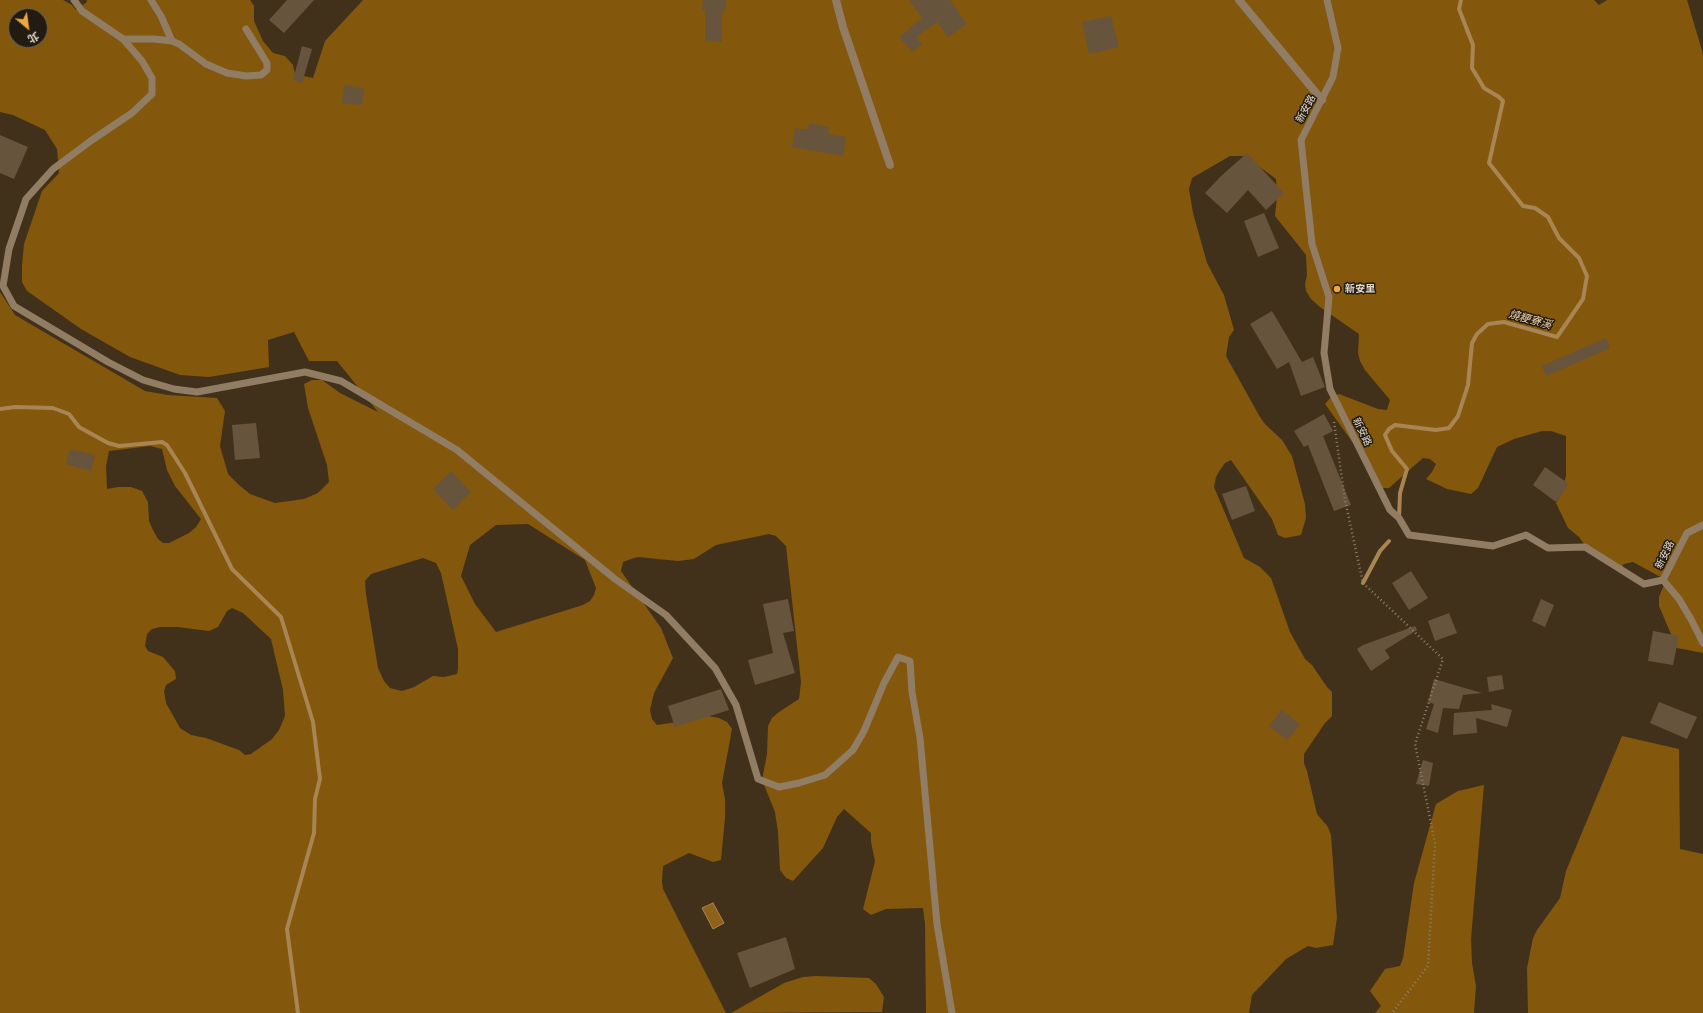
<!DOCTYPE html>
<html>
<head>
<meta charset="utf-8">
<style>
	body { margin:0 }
	#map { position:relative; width:1703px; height:1013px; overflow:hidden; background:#42311a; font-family:"IBM Plex Serif","Noto Sans TC",serif }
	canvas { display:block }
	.north { position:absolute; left:8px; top:8px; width:40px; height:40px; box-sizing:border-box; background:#221b11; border:1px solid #70675c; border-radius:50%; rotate:151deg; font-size:11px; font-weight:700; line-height:16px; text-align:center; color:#e5dacd }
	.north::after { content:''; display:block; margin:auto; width:14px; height:18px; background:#eea73d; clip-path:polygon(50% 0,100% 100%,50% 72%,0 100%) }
</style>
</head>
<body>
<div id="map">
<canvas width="1703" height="1013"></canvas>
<div class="north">北</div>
</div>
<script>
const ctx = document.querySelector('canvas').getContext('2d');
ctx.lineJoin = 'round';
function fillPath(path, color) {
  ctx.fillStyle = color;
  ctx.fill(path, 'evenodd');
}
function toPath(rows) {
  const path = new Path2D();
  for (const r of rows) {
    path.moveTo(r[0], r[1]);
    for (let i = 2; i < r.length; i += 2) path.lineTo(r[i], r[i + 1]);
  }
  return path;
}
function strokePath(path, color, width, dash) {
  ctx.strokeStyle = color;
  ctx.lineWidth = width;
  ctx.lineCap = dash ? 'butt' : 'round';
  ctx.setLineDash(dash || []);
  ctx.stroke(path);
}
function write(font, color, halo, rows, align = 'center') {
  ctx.font = font + ' "IBM Plex Serif","Noto Sans TC",serif';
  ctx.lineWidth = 3;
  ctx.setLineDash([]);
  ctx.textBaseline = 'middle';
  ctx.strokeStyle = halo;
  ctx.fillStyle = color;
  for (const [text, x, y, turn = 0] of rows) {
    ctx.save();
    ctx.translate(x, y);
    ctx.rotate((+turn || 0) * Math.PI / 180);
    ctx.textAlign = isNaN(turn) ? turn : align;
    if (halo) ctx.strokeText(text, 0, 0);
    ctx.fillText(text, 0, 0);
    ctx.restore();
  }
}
fillPath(toPath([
	[0,0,63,0,72,5,76,10,87,2,87,0,250,0,254,6,254,21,263,41,273,53,285,56,293,65,295,74,313,78,325,41,363,0,1594,0,1599,5,1607,0,1687,0,1703,54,1703,653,1677,648,1659,606,1659,597,1666,580,1633,562,1624,564,1618,570,1584,544,1579,537,1568,528,1556,503,1561,494,1566,476,1566,436,1551,431,1542,431,1514,439,1497,447,1478,488,1471,494,1447,489,1426,479,1432,472,1436,464,1430,459,1423,458,1389,488,1382,488,1374,472,1325,404,1331,397,1339,394,1378,409,1387,410,1390,400,1365,370,1360,361,1358,353,1359,334,1320,307,1311,299,1306,291,1305,284,1307,275,1306,255,1275,216,1277,196,1276,179,1245,156,1230,156,1192,178,1189,189,1193,213,1207,263,1224,295,1234,330,1229,337,1226,356,1260,417,1265,424,1282,440,1292,456,1305,504,1306,518,1301,535,1285,538,1278,535,1272,519,1231,460,1225,463,1220,470,1216,477,1214,487,1244,558,1260,567,1271,578,1290,632,1305,659,1312,665,1327,687,1332,692,1332,716,1325,723,1304,754,1304,763,1307,771,1317,814,1328,827,1331,835,1337,918,1333,945,1316,948,1308,946,1286,959,1252,995,1249,1013,926,1013,925,924,923,908,886,909,871,915,863,909,875,861,871,842,871,833,844,809,837,817,823,848,793,881,786,878,780,870,778,832,775,812,762,780,767,754,768,726,772,718,779,712,799,699,801,682,786,546,776,536,769,534,716,545,694,559,678,561,638,557,631,559,623,562,621,571,661,628,673,658,654,693,650,710,652,719,657,725,698,719,708,716,719,718,727,722,732,729,722,783,725,799,725,818,721,860,713,862,689,853,663,866,662,881,663,889,726,1013,0,1013,0,292,15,315,145,391,168,395,217,398,225,411,220,446,228,474,239,485,250,494,275,503,304,499,318,493,329,482,327,465,308,408,304,384,312,380,322,380,340,393,378,412,337,361,309,361,294,332,268,340,269,367,209,377,180,375,130,357,81,329,27,291,22,282,22,266,24,244,42,191,59,173,57,149,45,130,13,115,0,112],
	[16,16,40,16,40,40,16,40],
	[150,446,162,449,167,470,175,486,201,519,196,527,189,533,169,543,163,543,158,539,153,530,149,521,148,502,142,491,131,487,118,487,107,489,106,466,109,451],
	[528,524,585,560,596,588,594,595,590,601,583,605,496,632,475,604,461,576,470,545,496,525],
	[423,558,436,563,441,573,458,649,458,669,457,674,444,677,433,676,414,687,402,691,390,688,384,681,378,668,366,594,365,581,371,574],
	[232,608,243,613,271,639,283,690,285,716,279,730,272,739,251,754,245,755,239,750,206,738,191,735,180,728,166,703,164,691,166,685,176,679,175,671,163,657,148,651,145,646,147,634,152,629,160,627,177,627,209,631,218,627,227,611],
	[1622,736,1679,749,1680,849,1703,854,1703,1013,1528,1013,1527,968,1533,938,1537,930,1560,898,1566,871],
	[1484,785,1471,939,1472,963,1476,986,1474,1013,1375,1013,1381,1006,1370,991,1385,969,1400,966,1403,958,1414,883,1436,804,1458,791],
	[816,976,869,978,876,984,884,997,882,1012,731,1013,784,983,803,977]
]), '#83570c');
const water = toPath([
	[713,903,724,923,713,929,702,908,713,903]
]);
fillPath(water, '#8e611d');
strokePath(water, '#a88552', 1);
strokePath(toPath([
	[0,409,15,407,53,408,69,414,79,427,108,443,119,446,162,442,167,445,185,473,232,569,281,617,313,722,320,779,315,799,314,833,287,929,298,1013],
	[1399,518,1400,493,1407,469,1392,451,1385,435,1389,429,1395,425,1436,430,1449,428,1458,416,1468,385,1472,343,1477,334,1488,324,1504,322,1557,337,1583,299,1587,276,1579,258,1559,238,1548,217,1535,208,1523,206,1489,163,1503,101,1499,97,1484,88,1472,68,1473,45,1459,9,1461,0],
	[1363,583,1380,551,1389,541]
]), '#a88552', 4);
fillPath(toPath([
	[287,0,314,0,284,33,269,20],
	[703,0,726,0,725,12,722,12,722,42,705,41,705,10,702,10],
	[909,0,950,0,967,24,948,37,937,22,916,37,922,44,912,52,899,37,922,18],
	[1111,16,1119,47,1089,54,1082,22],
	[302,46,312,49,302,83,293,80],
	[344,85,364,88,362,105,342,103],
	[809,123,829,127,828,134,846,137,843,156,792,147,795,128,808,130],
	[0,135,28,147,14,179,0,173],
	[1247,153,1284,193,1266,210,1248,190,1227,213,1205,193,1220,177],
	[1264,213,1279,248,1258,257,1244,221],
	[1272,311,1302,362,1313,357,1325,387,1301,396,1289,362,1277,369,1250,324],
	[1606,338,1610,348,1546,376,1542,366],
	[1324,414,1333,431,1323,436,1351,505,1334,511,1308,445,1304,447,1294,431],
	[256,423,260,458,235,460,232,425],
	[70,449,95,455,91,471,66,464],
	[1545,467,1569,484,1556,502,1533,485],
	[451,471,471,492,453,510,433,489],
	[1246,486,1255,511,1232,520,1222,494],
	[1411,571,1428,598,1409,610,1392,583],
	[788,599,794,631,783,633,795,673,755,685,748,660,773,653,763,604],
	[1541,599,1554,605,1545,627,1532,621],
	[1449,613,1457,633,1435,641,1428,621],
	[1415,626,1417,630,1385,650,1390,658,1371,671,1357,649,1363,645],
	[1653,631,1679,636,1673,665,1648,661],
	[1502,675,1504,689,1489,692,1487,677],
	[1434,679,1482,693,1463,695,1459,709,1443,708,1438,733,1426,729,1434,704,1428,702],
	[721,689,729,710,675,727,668,706],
	[1659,702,1697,717,1687,739,1650,723],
	[1491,704,1512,710,1507,727,1476,718,1477,733,1453,735,1454,713,1492,710],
	[1282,710,1300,724,1287,740,1269,726],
	[1423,760,1433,763,1429,786,1416,784],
	[786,937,795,969,750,988,737,953]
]), '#67543c');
strokePath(toPath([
	[1334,422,1345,500,1363,583,1443,659,1415,744,1435,843,1428,966,1392,1013]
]), '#8e806e', 2.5, [1, 3]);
strokePath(toPath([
	[74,0,82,11,123,39,142,61,152,78,152,94,132,113,92,140,53,169,26,199,9,249,3,286,14,306,108,362,143,380,174,389,197,392,305,372,341,381,457,450,615,579,666,615,715,668,736,705,758,779,779,787,799,783,825,775,853,750,864,731,884,683,898,657,910,661,912,692,920,738,937,924,952,1013],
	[151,0,161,16,172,41],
	[1327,0,1338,48,1333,77,1301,140,1312,244,1329,297,1324,353,1330,389,1390,510,1399,518,1409,535,1493,546,1526,535,1548,548,1585,547,1644,584,1663,580,1687,533,1703,525],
	[123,39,154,39,172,41,179,44,206,64,227,73,246,76,261,75,267,70,267,63,246,29],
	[1663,580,1679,599,1692,621,1703,643]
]), '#917d64', 7);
strokePath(toPath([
	[836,0,843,27,890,165],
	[1239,0,1322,100]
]), '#917d64', 8);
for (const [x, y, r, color] of [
	[1337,289,4,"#eea73d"]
]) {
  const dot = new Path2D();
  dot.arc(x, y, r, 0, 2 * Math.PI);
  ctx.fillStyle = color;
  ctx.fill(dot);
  strokePath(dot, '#221b11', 1.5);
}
write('10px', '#e5dacd', '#221b11', [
	["新安路",1306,109,-62],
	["新安路",1362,432,64],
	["新安路",1665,555,-64]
]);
write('bold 10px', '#e5dacd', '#221b11', [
	["新安里",1345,289]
], 'left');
write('italic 11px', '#f3d4ad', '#221b11', [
	["燒粳寮溪",1530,320,15]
]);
</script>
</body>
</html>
